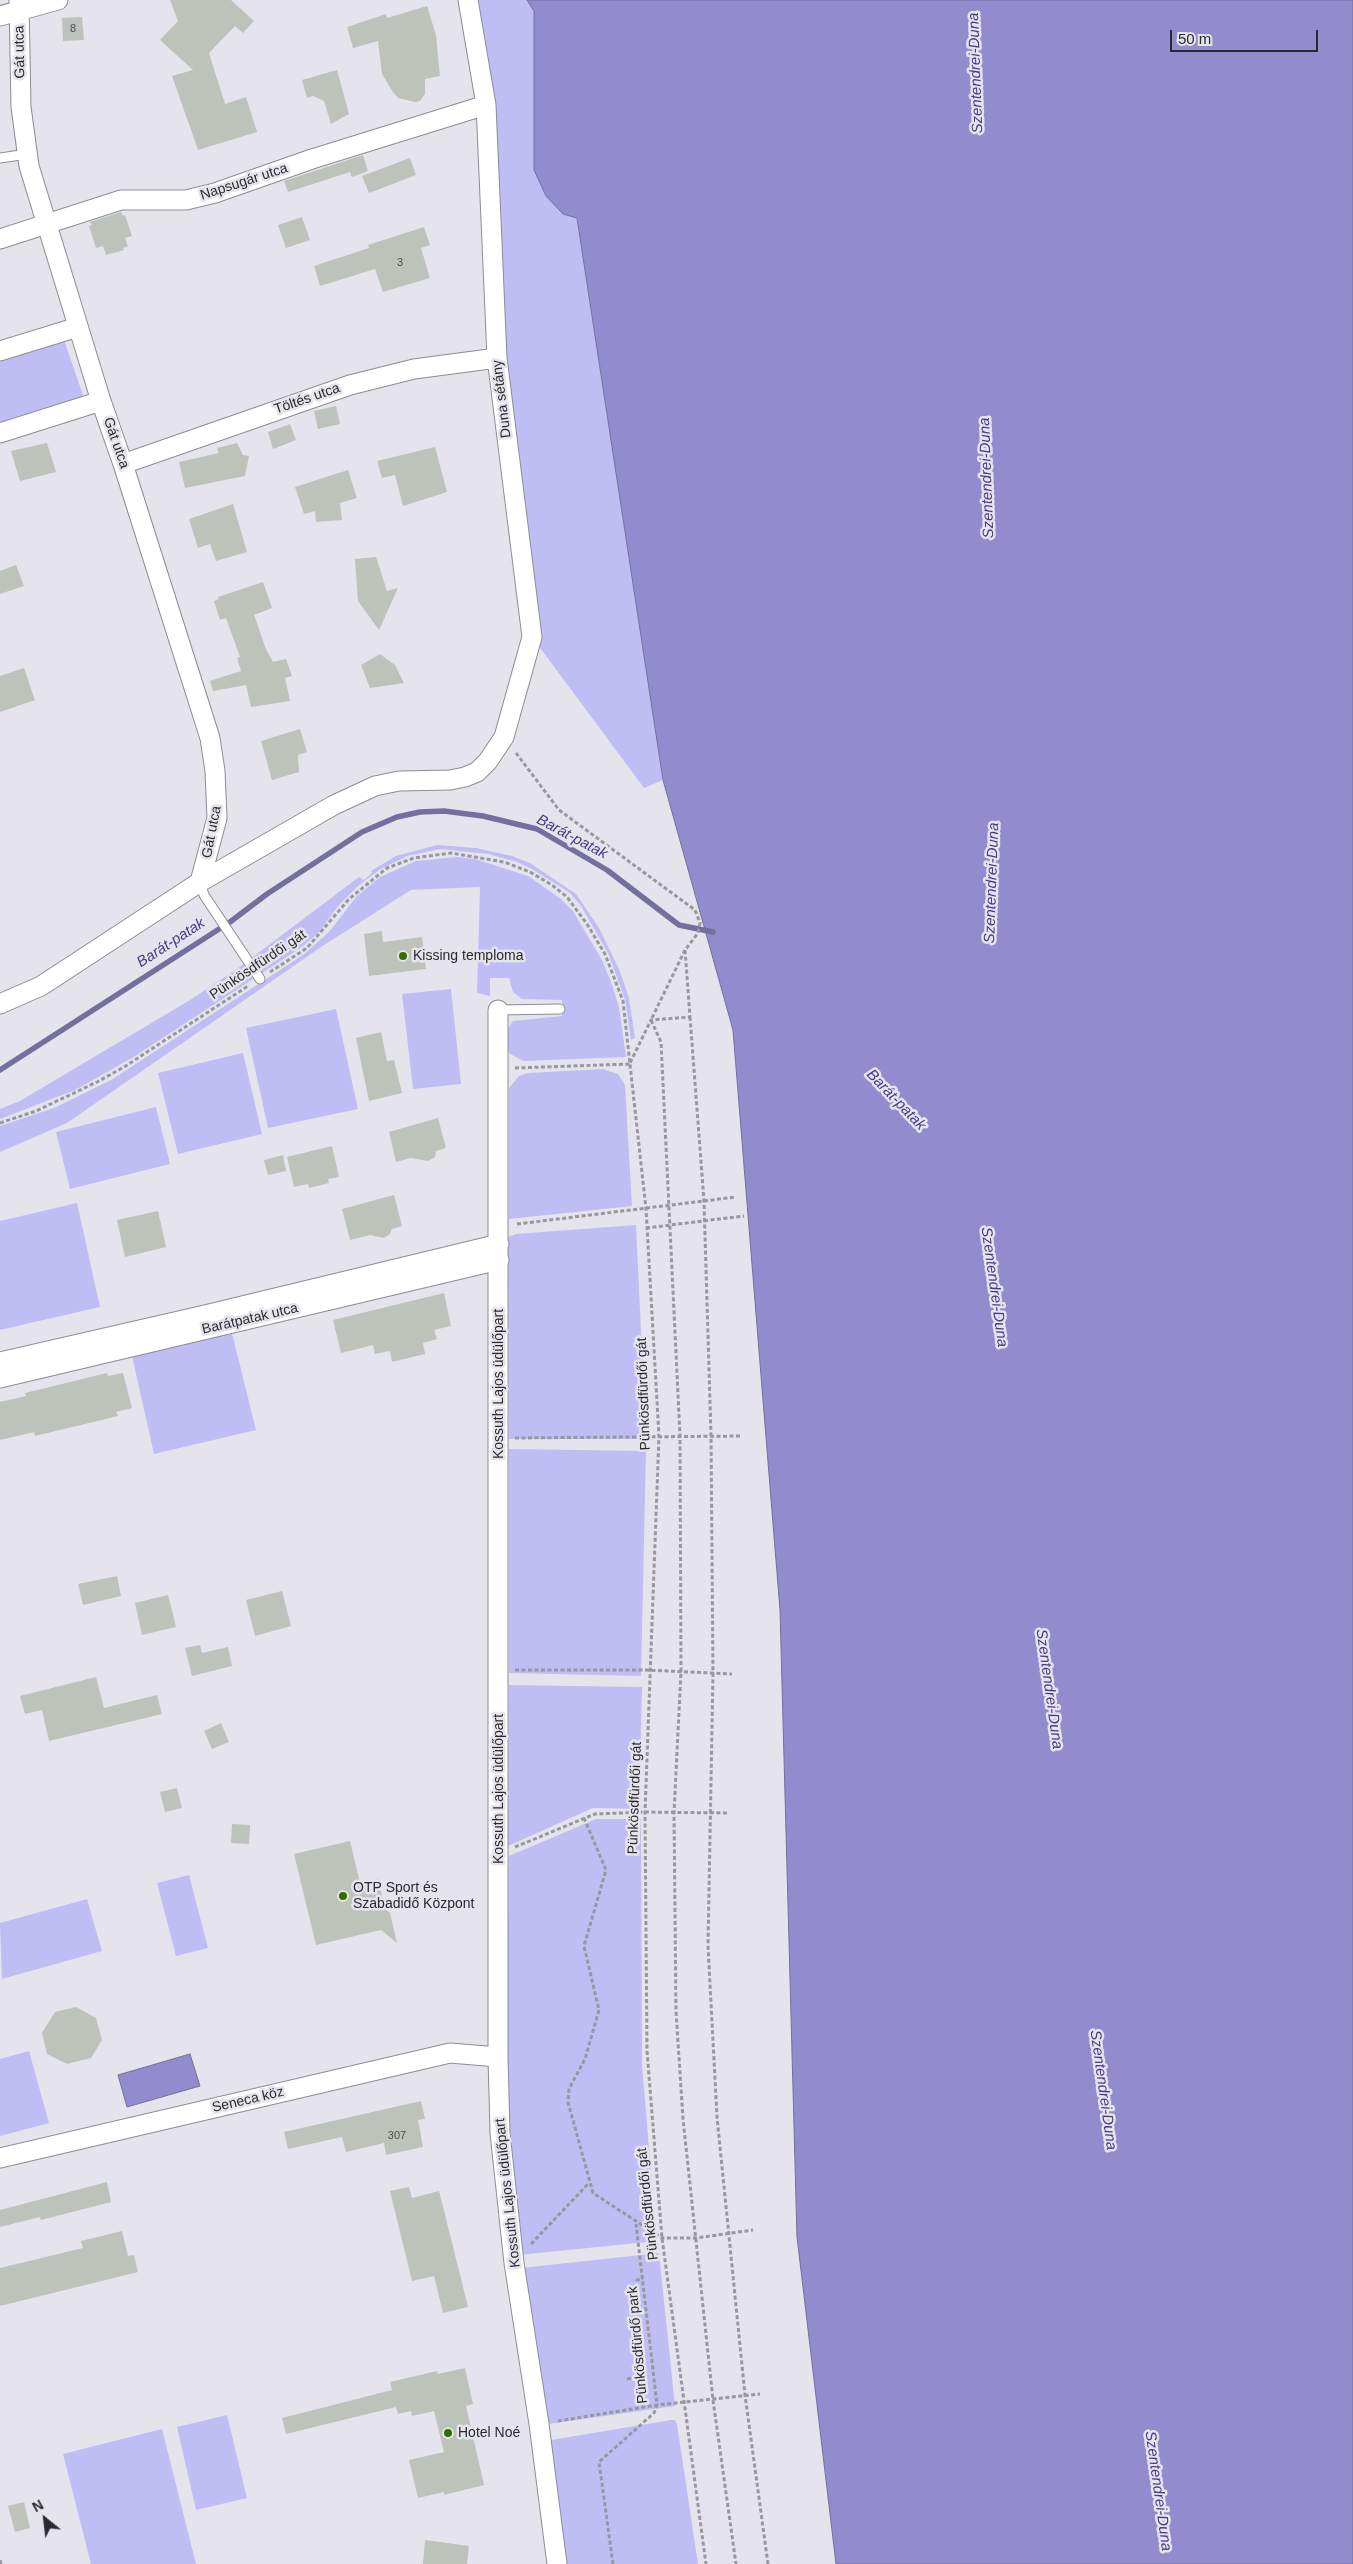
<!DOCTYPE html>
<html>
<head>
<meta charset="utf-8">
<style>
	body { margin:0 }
	#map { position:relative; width:1353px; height:2564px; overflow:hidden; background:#e5e4ed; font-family:Helvetica,sans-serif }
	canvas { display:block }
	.north { position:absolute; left:20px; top:2494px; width:50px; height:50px; -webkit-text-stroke:4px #e5e4ed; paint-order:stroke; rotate:331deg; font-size:14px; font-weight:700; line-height:20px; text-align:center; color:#2a2a2e }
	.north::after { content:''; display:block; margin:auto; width:18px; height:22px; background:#2a2a2e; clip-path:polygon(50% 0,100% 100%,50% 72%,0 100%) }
	.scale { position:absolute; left:1170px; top:30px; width:148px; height:22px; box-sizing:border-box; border:2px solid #2a2a2e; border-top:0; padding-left:6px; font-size:15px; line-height:18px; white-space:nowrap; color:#2a2a2e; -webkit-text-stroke:4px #e5e4ed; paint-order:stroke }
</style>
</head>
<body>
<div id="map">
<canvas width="1353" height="2564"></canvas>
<div class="north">N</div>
<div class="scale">50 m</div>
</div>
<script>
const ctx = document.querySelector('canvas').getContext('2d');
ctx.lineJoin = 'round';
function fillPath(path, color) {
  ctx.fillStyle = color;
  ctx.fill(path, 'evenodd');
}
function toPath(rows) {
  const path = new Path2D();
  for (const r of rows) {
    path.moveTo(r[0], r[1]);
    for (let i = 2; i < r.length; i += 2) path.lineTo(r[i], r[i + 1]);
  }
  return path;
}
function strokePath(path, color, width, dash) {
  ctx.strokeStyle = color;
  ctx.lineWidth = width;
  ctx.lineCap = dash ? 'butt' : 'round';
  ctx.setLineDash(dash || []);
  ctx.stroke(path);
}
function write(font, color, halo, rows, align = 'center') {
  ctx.font = font + ' Helvetica,sans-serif';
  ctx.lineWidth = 5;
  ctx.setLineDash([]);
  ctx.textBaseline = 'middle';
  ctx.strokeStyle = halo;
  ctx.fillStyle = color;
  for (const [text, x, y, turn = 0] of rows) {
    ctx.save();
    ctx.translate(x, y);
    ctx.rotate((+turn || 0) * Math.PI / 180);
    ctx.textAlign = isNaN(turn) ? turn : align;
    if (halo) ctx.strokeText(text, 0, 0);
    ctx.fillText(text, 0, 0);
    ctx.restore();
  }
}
fillPath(toPath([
	[468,0,527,0,534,11,534,170,546,196,563,214,577,218,663,780,644,788,532,637],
	[63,337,84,398,0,424,0,356],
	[437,845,476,848,512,856,530,863,576,894,599,928,619,969,629,998,635,1038,631,1040,625,999,608,953,581,906,570,893,532,869,517,862,488,854,440,849,407,856,379,870,357,887,339,905,319,932,302,947,132,1058,75,1090,0,1119,0,1109,20,1101,190,1000,237,969,359,877,364,880,372,873,371,871,396,856],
	[457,857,475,859,528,876,561,899,573,911,602,960,611,982,619,1007,626,1057,523,1061,509,1053,504,1034,513,1021,562,1016,562,1000,522,999,513,992,509,978,490,978,490,996,477,993,480,887,411,890,324,945,67,1123,0,1152,0,1126,54,1108,111,1080,303,955,329,932,357,896,380,877,416,861],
	[451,989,461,1084,413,1089,402,994],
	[336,1009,358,1109,268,1128,246,1028],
	[243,1053,262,1134,178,1154,158,1073],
	[603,1069,618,1074,625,1085,632,1206,509,1219,509,1088,519,1076,528,1073],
	[156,1107,170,1164,70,1189,56,1132],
	[77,1203,100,1307,0,1330,0,1221],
	[636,1225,646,1439,509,1439,508,1237,516,1234],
	[232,1333,256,1430,154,1454,132,1356],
	[509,1449,646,1451,641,1676,509,1673],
	[509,1685,642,1687,639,1809,593,1808,508,1846],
	[596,1819,641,1819,642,2065,657,2241,519,2255,509,2142,506,2063,509,1856],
	[189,1875,208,1948,176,1956,157,1883],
	[87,1899,102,1951,2,1979,0,1923],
	[29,2051,49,2123,0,2136,0,2059],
	[659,2253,675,2406,548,2424,521,2268],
	[227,2415,247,2498,196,2510,177,2427],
	[671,2420,675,2420,677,2424,698,2564,566,2564,551,2440],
	[162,2429,196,2564,91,2564,63,2454]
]), '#c0bdf5');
const water = toPath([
	[527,0,1353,0,1353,2564,836,2564,797,2237,780,1610,733,1030,663,780,577,218,563,214,546,196,534,170,534,11,527,0],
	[190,2054,200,2086,127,2107,118,2075,190,2054]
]);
fillPath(water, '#928cce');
strokePath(water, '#736f9e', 1);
strokePath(toPath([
	[0,1070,230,922,267,894,362,832,397,817,420,812,444,811,483,816,537,829,607,870,679,925,713,932]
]), '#736f9e', 5.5);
fillPath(toPath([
	[170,0,231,0,254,21,243,33,235,26,209,53,225,104,246,97,257,132,198,150,172,76,193,70,160,40,178,21],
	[427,6,436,35,440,76,425,79,425,94,420,101,415,102,398,98,393,92,382,74,378,41,353,48,347,27,386,14,387,18],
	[82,17,84,40,63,41,62,18],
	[337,70,349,114,331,124,324,101,313,96,307,98,302,80],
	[363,155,368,171,352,177,350,172,288,192,284,181],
	[410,158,416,175,369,193,362,176],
	[121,212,123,216,125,215,132,236,125,238,128,246,123,248,124,250,106,255,103,246,96,248,89,226,92,225,90,222],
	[302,217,310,240,286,248,278,225],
	[424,227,430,245,421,248,430,278,383,292,375,269,320,286,314,266,369,248,368,245],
	[336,406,340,424,318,429,314,411],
	[290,424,296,440,273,449,268,432],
	[47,443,56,472,20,481,11,451],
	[237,443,243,455,249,456,245,476,185,488,179,462,219,453,217,448],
	[435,447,447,492,403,506,395,475,382,478,377,461],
	[348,470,357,498,340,503,342,520,316,522,315,511,304,514,295,487],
	[233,504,247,552,216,561,210,544,198,548,189,519],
	[376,557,387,591,398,588,379,630,358,601,355,559],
	[16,565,24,586,0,594,0,571],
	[263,582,272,608,254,615,266,649,273,662,286,659,292,676,285,678,290,701,251,707,246,685,213,691,210,681,241,671,237,658,240,657,226,618,220,620,214,601,219,599,218,597],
	[380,654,395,665,404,683,370,688,361,665],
	[24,668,35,700,0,712,0,676],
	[300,729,307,752,298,755,299,772,272,780,261,741],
	[382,931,383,942,422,937,426,969,369,976,364,934],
	[381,1032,387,1061,394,1060,402,1093,369,1101,356,1038],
	[438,1118,446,1148,436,1151,435,1157,428,1161,411,1158,396,1162,389,1132],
	[332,1146,339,1177,328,1179,329,1183,309,1188,308,1184,294,1187,287,1157],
	[283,1155,286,1171,268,1175,264,1160],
	[394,1195,402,1226,392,1229,390,1234,384,1238,370,1235,350,1240,342,1209],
	[158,1211,166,1247,125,1257,117,1220],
	[444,1293,451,1326,434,1330,437,1339,423,1343,425,1354,392,1362,390,1351,375,1354,373,1345,341,1353,333,1320],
	[107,1373,108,1376,123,1373,132,1408,116,1412,118,1416,35,1436,34,1432,0,1440,0,1402,26,1396,25,1393],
	[117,1576,121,1596,83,1605,78,1584],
	[282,1591,291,1626,255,1636,246,1600],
	[168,1595,176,1627,142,1635,135,1603],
	[200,1645,202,1653,228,1647,232,1666,192,1676,185,1648],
	[96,1677,104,1708,157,1695,162,1714,49,1741,42,1710,25,1714,20,1696],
	[221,1723,229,1742,212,1749,204,1731],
	[177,1788,182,1808,165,1812,160,1792],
	[232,1824,250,1825,249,1844,231,1843],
	[350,1841,360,1883,378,1879,385,1909,390,1913,397,1943,381,1930,316,1945,294,1854],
	[76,2007,96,2018,102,2040,91,2058,67,2064,47,2054,42,2033,55,2012],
	[421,2101,425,2119,418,2120,423,2147,386,2155,384,2143,346,2152,342,2137,288,2149,284,2132],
	[107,2182,111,2202,41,2220,40,2217,0,2227,0,2210],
	[409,2187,412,2198,439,2191,468,2307,443,2313,434,2276,412,2281,390,2191],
	[122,2231,128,2256,134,2255,138,2272,0,2306,0,2268,83,2248,81,2241],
	[465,2368,473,2404,466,2406,484,2485,444,2495,444,2492,418,2498,409,2460,444,2452,434,2411,412,2416,411,2411,398,2414,396,2407,286,2434,282,2418,392,2390,390,2382,437,2371,438,2374],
	[24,2502,30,2528,15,2532,8,2506],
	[425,2540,469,2546,467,2564,423,2564]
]), '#bdc2bb');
const lane = toPath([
	[0,158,27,154],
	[200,882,204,895,260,979],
	[498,1010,560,1009]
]);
const street = toPath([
	[19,0,21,107,29,166,101,401,123,464,210,738,215,771,217,818,200,882],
	[0,16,58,0],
	[0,239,121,200,186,200,215,193,312,159,486,105],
	[0,351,78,327],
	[0,433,101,401],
	[123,464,350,385,414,369,497,358],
	[0,1004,41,986,200,882,334,805,375,786,399,781,450,780,465,777,477,772,488,761,504,737,532,637,497,358,486,105,468,0],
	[498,1010,498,2057,500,2133,514,2263,539,2424,557,2564],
	[0,1362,205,1315,499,1244],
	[0,1378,499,1260],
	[0,2158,450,2053,498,2057]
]);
strokePath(lane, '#8c8c94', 11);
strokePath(street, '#8c8c94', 21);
strokePath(toPath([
	[516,753,559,810,695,910,700,923,698,933,685,950,690,1017,651,1020,630,1063],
	[685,950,651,1020,661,1042,680,1436,681,1671,674,1813,676,2011,683,2119,713,2400,736,2564],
	[270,972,307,948,349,899,387,868,414,858,451,853,504,862,530,872,552,885,567,897,587,924,605,954,623,1001,646,1209,659,1436,645,1812,647,2051,662,2238,706,2564],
	[690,1017,704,1201,711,1436,713,1673,708,1946,717,2117,745,2395,768,2564],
	[515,1068,630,1064],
	[0,1123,36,1111,97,1082,124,1067,248,986],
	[517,1224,736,1197],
	[646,1228,744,1216],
	[515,1438,742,1436],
	[515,1670,646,1670,732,1674],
	[584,1818,606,1870,584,1946,599,2010,585,2059,569,2089,568,2102,593,2193,662,2238,696,2238,753,2230],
	[515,1847,595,1814,645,1812,728,1813],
	[531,2244,589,2183],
	[627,2379,635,2377,637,2280,643,2279],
	[558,2421,657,2405,760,2394],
	[0,2560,1,2564],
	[613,2564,599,2462,654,2413,657,2405,636,2224]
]), '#98979e', 3, [4, 2.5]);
strokePath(lane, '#fff', 9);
strokePath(street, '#fff', 19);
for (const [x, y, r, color] of [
	[403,956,5,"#316f00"],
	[343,1896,5,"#316f00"],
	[448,2433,5,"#316f00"]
]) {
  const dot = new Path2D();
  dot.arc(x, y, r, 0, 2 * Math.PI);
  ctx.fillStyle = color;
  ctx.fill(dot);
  strokePath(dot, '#e5e4ed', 2);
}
write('11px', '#4f5051', null, [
	["8",73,29],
	["3",400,263],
	["307",397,2136]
]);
write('14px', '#2a2a2e', '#e5e4ed', [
	["Gát utca",20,52,-91],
	["Napsugár utca",244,182,-18],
	["Töltés utca",307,399,-19],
	["Duna sétány",502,399,-97],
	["Gát utca",116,443,71],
	["Gát utca",212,832,-79],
	["Pünkösdfürdői gát",258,965,-34],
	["Barátpatak utca",250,1319,-13],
	["Kossuth Lajos üdülőpart",499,1384,-90],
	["Pünkösdfürdői gát",644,1394,-92],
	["Kossuth Lajos üdülőpart",499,1789,-90],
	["Pünkösdfürdői gát",635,1798,-88],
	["Seneca köz",248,2100,-13],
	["Kossuth Lajos üdülőpart",508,2193,-96],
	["Pünkösdfürdői gát",648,2204,-96],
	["Pünkösdfürdő park",638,2345,-95]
]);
write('14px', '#2a2a2e', '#e5e4ed', [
	["Kissing temploma",413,956],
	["OTP Sport és",353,1888],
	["Szabadidő Központ",353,1904],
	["Hotel Noé",458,2433]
], 'left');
write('italic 15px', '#483a89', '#e5e4ed', [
	["Szentendrei-Duna",976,73,-92],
	["Szentendrei-Duna",987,478,-92],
	["Barát-patak",572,837,28],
	["Szentendrei-Duna",992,883,-88],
	["Barát-patak",171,943,-33],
	["Barát-patak",896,1100,46],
	["Szentendrei-Duna",994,1287,82],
	["Szentendrei-Duna",1049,1689,82],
	["Szentendrei-Duna",1103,2090,82],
	["Szentendrei-Duna",1158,2491,82]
]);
</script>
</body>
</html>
